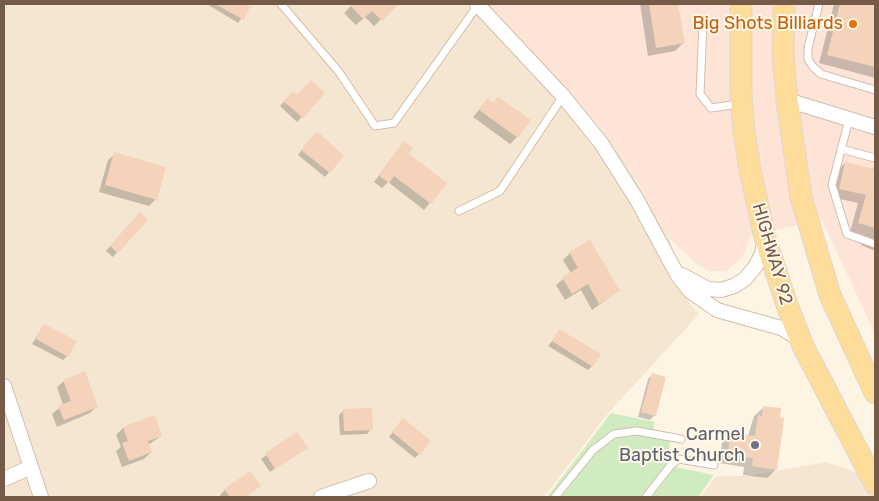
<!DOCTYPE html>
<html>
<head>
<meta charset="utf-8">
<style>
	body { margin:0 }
	#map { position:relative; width:879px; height:501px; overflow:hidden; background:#fdf4e3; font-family:Rubik,sans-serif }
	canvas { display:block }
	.frame { position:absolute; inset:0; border:5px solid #765a48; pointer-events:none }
</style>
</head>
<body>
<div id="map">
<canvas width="879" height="501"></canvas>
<div class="frame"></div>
</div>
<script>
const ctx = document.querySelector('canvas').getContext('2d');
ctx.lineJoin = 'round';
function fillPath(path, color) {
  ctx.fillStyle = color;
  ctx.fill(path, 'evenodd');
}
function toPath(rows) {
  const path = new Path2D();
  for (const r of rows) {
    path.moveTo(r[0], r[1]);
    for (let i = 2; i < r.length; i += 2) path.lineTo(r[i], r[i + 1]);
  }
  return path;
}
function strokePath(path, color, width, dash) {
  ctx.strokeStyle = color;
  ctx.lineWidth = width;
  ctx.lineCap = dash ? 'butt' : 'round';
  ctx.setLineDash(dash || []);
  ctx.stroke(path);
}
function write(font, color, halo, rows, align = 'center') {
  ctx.font = font + ' Rubik,sans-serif';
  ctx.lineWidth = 4;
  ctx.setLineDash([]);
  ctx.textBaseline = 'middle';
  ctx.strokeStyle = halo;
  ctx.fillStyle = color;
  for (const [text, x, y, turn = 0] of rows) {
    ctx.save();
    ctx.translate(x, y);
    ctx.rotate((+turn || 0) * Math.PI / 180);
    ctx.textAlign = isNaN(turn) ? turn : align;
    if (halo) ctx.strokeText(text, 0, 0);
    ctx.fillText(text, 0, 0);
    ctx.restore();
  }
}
fillPath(toPath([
	[4,4,486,4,613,141,669,238,689,303,699,314,609,412,544,497,4,497],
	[826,462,875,479,875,497,701,497,716,476,748,476]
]), '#f5e6d1');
fillPath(toPath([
	[486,4,875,4,875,334,822,220,750,235,743,257,726,271,708,271,690,258,669,238,613,141]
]), '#fee4d7');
fillPath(toPath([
	[611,413,655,422,653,429,672,433,666,465,714,475,698,497,547,497]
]), '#d1ebc1');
fillPath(toPath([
	[207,4,241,4,249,8,238,23],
	[353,4,397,4,374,26,365,17,356,25,344,13],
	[640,4,677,4,683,43,675,51,648,56],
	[834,4,875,4,875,78,819,63],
	[324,93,297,122,280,106,288,97],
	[487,100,517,137,510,144,473,117],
	[312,137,329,172,325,177,298,155],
	[404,142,407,154,445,184,424,210,388,182,382,188,374,182],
	[115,154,156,199,149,206,99,192,108,160],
	[845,163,871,169,875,167,875,251,861,245,864,235,850,232,858,203,831,197,836,172],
	[135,218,117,252,113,257,106,251],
	[570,253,618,291,592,310,581,290,565,300,556,285,571,273,563,260],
	[44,325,67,356,63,360,32,344],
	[560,331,592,366,588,370,548,346],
	[652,375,655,415,650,420,638,417,648,379],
	[64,381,97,406,90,413,57,427,52,414,63,405,57,387],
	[764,407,778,418,776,469,767,478,743,475,744,467,719,463,722,443,731,434,748,436,754,416],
	[344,410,371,429,367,434,340,435,339,415],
	[154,417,161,436,148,445,151,452,144,459,122,467,116,451,121,447,116,435,123,428],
	[399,424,419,454,415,458,389,437],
	[297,434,306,448,270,472,261,459],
	[250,473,255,490,245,497,222,497,220,495,225,490]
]), '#0003');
fillPath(toPath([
	[215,4,244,4,250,7,244,20],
	[349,4,399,4,382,21,372,11,363,19],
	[649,4,678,4,685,43,656,48],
	[840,4,875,4,875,67,827,55],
	[311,80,325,93,303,118,283,101,293,91,297,95],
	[498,97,531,120,518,138,479,110,487,98,493,103],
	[317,131,344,156,330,173,301,150],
	[404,141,413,148,409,154,447,183,431,204,394,176,389,183,379,176],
	[114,152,166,167,157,200,105,185],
	[845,162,875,169,875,228,858,223,866,195,839,189],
	[140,212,148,220,118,253,110,246],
	[590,240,620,291,599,304,588,284,572,294,562,277,578,268,569,252],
	[44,324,77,341,68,357,36,339],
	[559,329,601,354,593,367,552,341],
	[85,371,98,407,64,420,58,406,71,401,63,380],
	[652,373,666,377,656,416,641,412],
	[763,406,781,408,780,417,784,418,777,470,752,466,753,458,728,455,730,433,755,436,758,415,762,416],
	[372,408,373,430,344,431,343,409],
	[155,415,162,436,148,441,152,452,129,461,122,443,128,441,123,427],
	[403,418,431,441,420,455,392,432],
	[297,432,308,448,275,469,265,453],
	[250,471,261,486,245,497,230,497,224,489]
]), '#f4d3ba');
const lane = toPath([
	[281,4,339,72,375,126,394,123,478,5],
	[819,4,808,48,808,59,813,67,821,74,875,90],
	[703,23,700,94,711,108,739,104],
	[849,119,832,185,847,234,875,244],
	[841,149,875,158],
	[459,211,500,191,563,96],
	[555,497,593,450,614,434,637,431,681,439],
	[646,497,671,465,679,459,714,465]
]);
const street = toPath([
	[477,4,563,96,601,143,637,200,678,276,691,292,717,310,781,328,793,335,798,341],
	[787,100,875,127],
	[682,275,708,289,721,290,734,286,745,279,755,267,762,254,764,241],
	[4,386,41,497],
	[4,479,31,467],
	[321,497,369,481]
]);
const primary = toPath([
	[741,4,741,92,744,132,750,170,765,238,788,308,804,348,875,484],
	[784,4,783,54,787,100,801,197,830,295,875,393]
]);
strokePath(lane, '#d1beac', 9);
strokePath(street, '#d1beac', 16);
strokePath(primary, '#ded7d3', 23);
strokePath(lane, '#fff', 7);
strokePath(street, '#fff', 14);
strokePath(primary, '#fedc99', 21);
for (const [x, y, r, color] of [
	[853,24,5,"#e8710a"],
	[755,445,5,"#6b7280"]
]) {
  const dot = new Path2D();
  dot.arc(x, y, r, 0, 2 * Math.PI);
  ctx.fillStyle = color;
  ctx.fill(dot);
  strokePath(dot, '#fff8ea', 2);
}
write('18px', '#c56008', '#fff8ea', [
	["Big Shots Billiards",843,24]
], 'right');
write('18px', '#765a48', '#fff8ea', [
	["HIGHWAY 92",772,254,74]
]);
write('18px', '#5b616d', '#fff8ea', [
	["Carmel",745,435],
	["Baptist Church",745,456]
], 'right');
</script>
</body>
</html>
